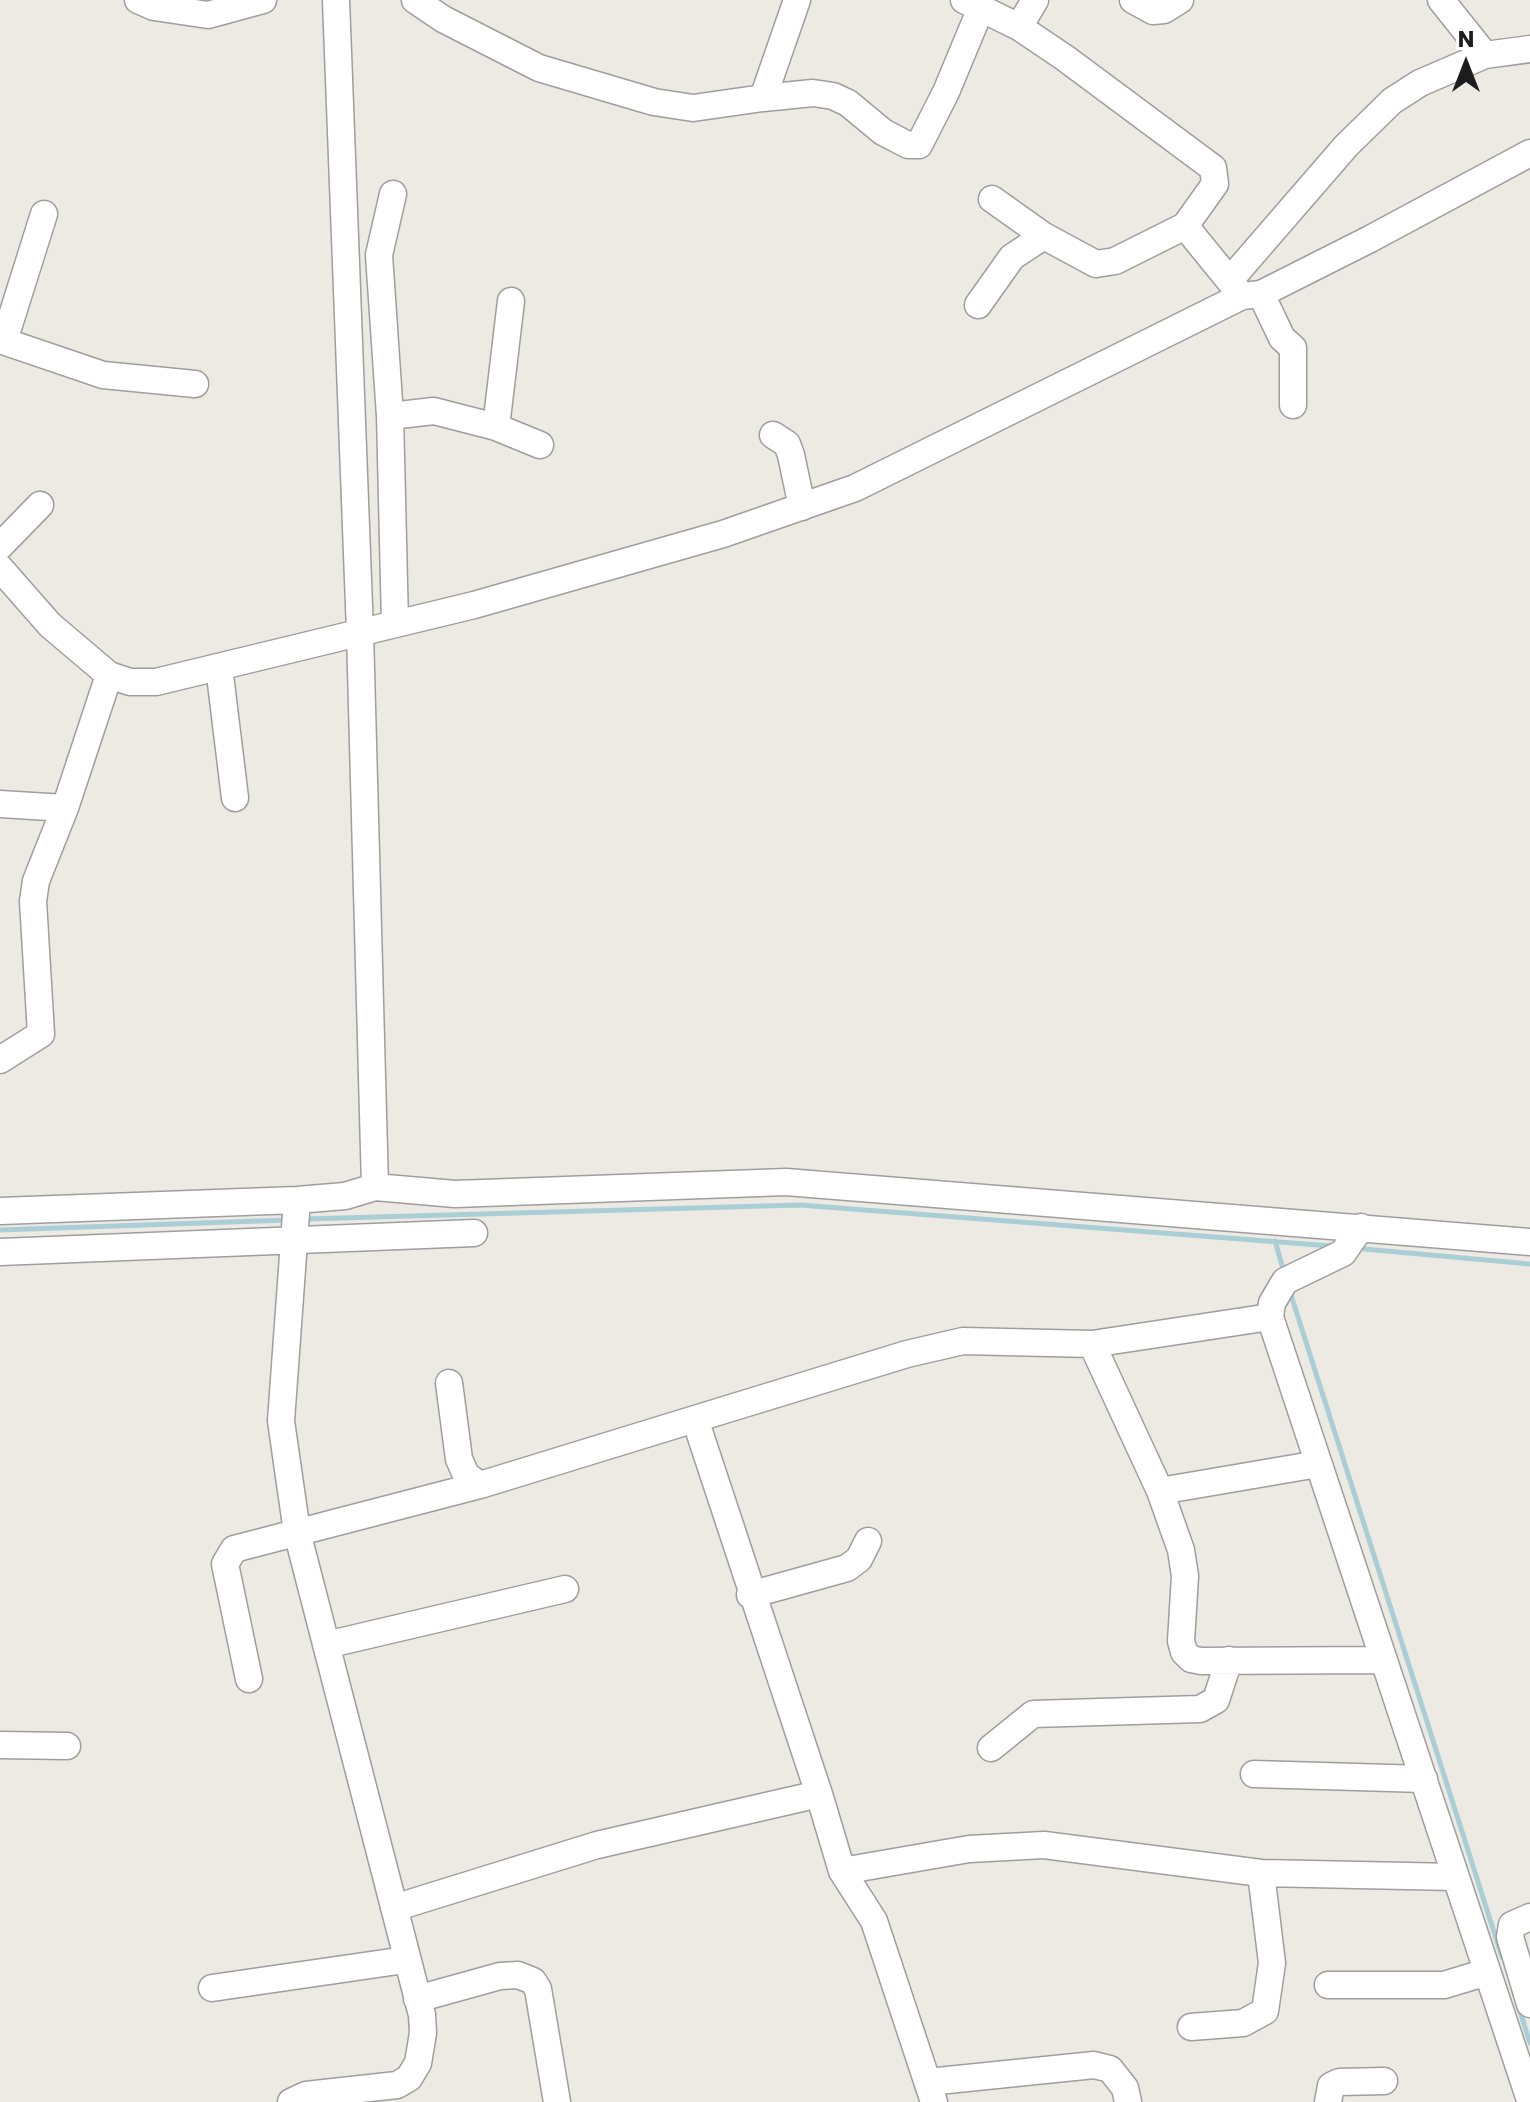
<!DOCTYPE html>
<html>
<head>
<meta charset="utf-8">
<style>
	body { margin:0 }
	#map { position:relative; width:1530px; height:2102px; overflow:hidden; background:#edeae4; font-family:Poppins,sans-serif }
	canvas { display:block }
	.north { position:absolute; left:1426px; top:24px; width:80px; height:80px; -webkit-text-stroke:6px #fff; paint-order:stroke; rotate:0deg; font-size:22px; font-weight:700; line-height:32px; text-align:center; color:#1d1d1d }
	.north::after { content:''; display:block; margin:auto; width:28px; height:36px; background:#1d1d1d; clip-path:polygon(50% 0,100% 100%,50% 72%,0 100%) }
</style>
</head>
<body>
<div id="map">
<canvas width="1530" height="2102"></canvas>
<div class="north">N</div>
</div>
<script>
const ctx = document.querySelector('canvas').getContext('2d');
ctx.lineJoin = 'round';
function toPath(rows) {
  const path = new Path2D();
  for (const r of rows) {
    path.moveTo(r[0], r[1]);
    for (let i = 2; i < r.length; i += 2) path.lineTo(r[i], r[i + 1]);
  }
  return path;
}
function strokePath(path, color, width, dash) {
  ctx.strokeStyle = color;
  ctx.lineWidth = width;
  ctx.lineCap = dash ? 'butt' : 'round';
  ctx.setLineDash(dash || []);
  ctx.stroke(path);
}
strokePath(toPath([
	[305,1219,800,1205,1331,1246],
	[0,1230,287,1220],
	[1275,1241,1282,1265],
	[1364,1249,1530,1264],
	[1291,1295,1502,1957],
	[1519,2008,1530,2043]
]), '#a9ced6', 5);
const minor = toPath([
	[138,0,154,7,208,15,263,0],
	[336,0,360,632,375,1187],
	[415,0,443,19,539,68,654,102,693,108,763,98,797,0],
	[964,0,1019,27,1065,58,1213,168,1215,184,1185,226,1242,296],
	[1133,0,1153,11,1164,10,1180,0],
	[1441,0,1485,55,1530,49],
	[1019,27,1035,0],
	[763,98,813,93,833,96,848,103,883,132,908,145,919,145,946,92,981,8],
	[393,194,379,255,390,416,395,624],
	[992,199,1044,236,1096,264,1115,261,1185,226],
	[1230,280,1346,146,1392,101,1420,83,1485,55],
	[1261,294,1282,338,1293,348,1293,405],
	[978,305,1012,257,1044,236],
	[0,340,103,375,195,384],
	[4,341,44,214],
	[390,416,434,411,496,427,540,445],
	[496,427,511,301],
	[773,435,787,444,791,455,802,507],
	[0,546,40,505],
	[0,568,50,625,109,675,65,808,0,804],
	[219,667,235,798],
	[109,675,130,682,156,682,474,605,723,534,855,488,1242,296,1261,294,1370,239,1530,153],
	[0,1060,41,1034,33,901,36,881,65,808],
	[0,1211,297,1200,345,1196,375,1187,455,1194,786,1182,1530,1242],
	[1361,1227,1343,1253,1285,1281,1272,1303,1270,1317,1530,2100],
	[0,1252,474,1233],
	[1092,1344,1160,1491,1181,1550,1185,1576,1181,1641,1184,1652,1191,1659,1201,1661,1382,1660],
	[449,1383,459,1459,466,1475,480,1485],
	[1160,1491,1318,1464],
	[750,1595,847,1568,859,1559,868,1541],
	[326,1645,565,1589],
	[249,1679,225,1564,234,1549,480,1485,695,1419],
	[0,1745,67,1746],
	[991,1748,1033,1714,1200,1709,1216,1700,1229,1660],
	[1254,1774,1424,1779],
	[819,1794,695,1419,907,1354,963,1341,1092,1344,1270,1317],
	[842,1871,969,1849,1044,1845,1261,1873,1455,1877],
	[394,1908,597,1845,819,1794,842,1871,874,1921,934,2102],
	[1530,1917,1512,1925,1510,1937,1530,2004],
	[1328,1985,1444,1985,1487,1972],
	[212,1988,405,1960],
	[417,1999,500,1976,518,1975,533,1981,538,1989,557,2102],
	[1191,2027,1243,2023,1265,2011,1272,1963,1261,1873],
	[928,2082,1094,2065,1110,2069,1125,2088,1128,2102],
	[291,2102,306,2095,397,2085,409,2078,418,2063,423,2033,422,2015,297,1532,281,1421,297,1200],
	[1328,2102,1331,2086,1339,2082,1384,2081]
]);
strokePath(minor, '#9e9e9e', 29);
strokePath(minor, '#fff', 26);
</script>
</body>
</html>
